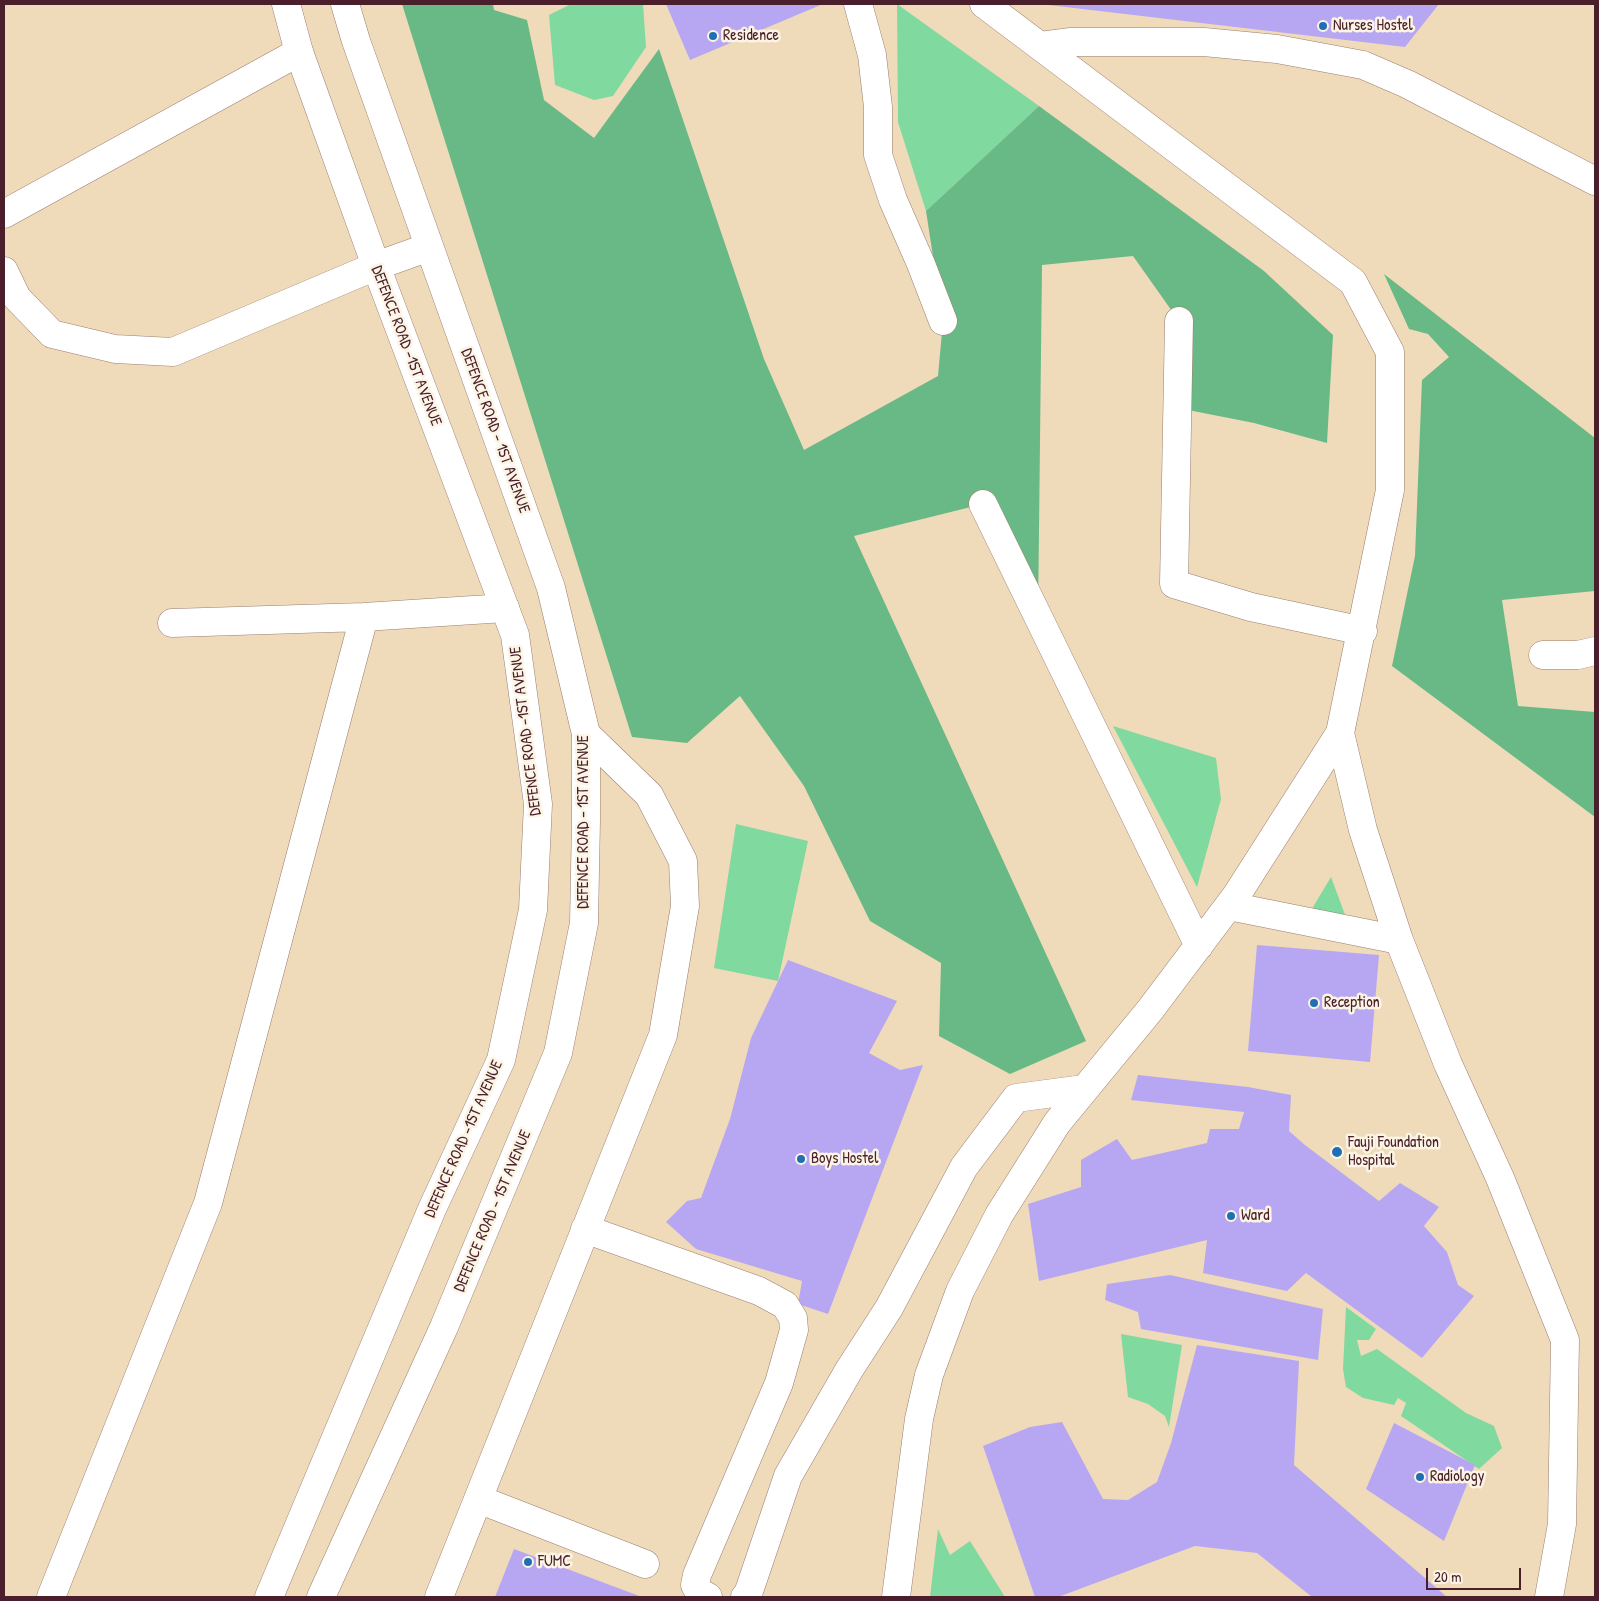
<!DOCTYPE html>
<html>
<head>
<meta charset="utf-8">
<style>
	body { margin:0 }
	#map { position:relative; width:1599px; height:1601px; overflow:hidden; background:#efdbb9; font-family:"Patrick Hand",sans-serif }
	canvas { display:block }
	.frame { position:absolute; inset:0; border:5px solid #4a1f2b; pointer-events:none }
	.scale { position:absolute; left:1426px; top:1568px; width:95px; height:22px; box-sizing:border-box; border:2px solid #4a1f2b; border-top:0; padding-left:6px; font-size:15px; line-height:18px; white-space:nowrap; color:#4a1f2b; -webkit-text-stroke:4px #fcf5e5; paint-order:stroke }
</style>
</head>
<body>
<div id="map">
<canvas width="1599" height="1601"></canvas>
<div class="frame"></div>
<div class="scale">20 m</div>
</div>
<script>
const ctx = document.querySelector('canvas').getContext('2d');
ctx.lineJoin = 'round';
function fillPath(path, color) {
  ctx.fillStyle = color;
  ctx.fill(path, 'evenodd');
}
function toPath(rows) {
  const path = new Path2D();
  for (const r of rows) {
    path.moveTo(r[0], r[1]);
    for (let i = 2; i < r.length; i += 2) path.lineTo(r[i], r[i + 1]);
  }
  return path;
}
function strokePath(path, color, width, dash) {
  ctx.strokeStyle = color;
  ctx.lineWidth = width;
  ctx.lineCap = dash ? 'butt' : 'round';
  ctx.setLineDash(dash || []);
  ctx.stroke(path);
}
function write(font, color, halo, rows, align = 'center') {
  ctx.font = font + ' "Patrick Hand",sans-serif';
  ctx.lineWidth = 5;
  ctx.setLineDash([]);
  ctx.textBaseline = 'middle';
  ctx.strokeStyle = halo;
  ctx.fillStyle = color;
  for (const [text, x, y, turn = 0] of rows) {
    ctx.save();
    ctx.translate(x, y);
    ctx.rotate((+turn || 0) * Math.PI / 180);
    ctx.textAlign = isNaN(turn) ? turn : align;
    if (halo) ctx.strokeText(text, 0, 0);
    ctx.fillText(text, 0, 0);
    ctx.restore();
  }
}
fillPath(toPath([
	[571,4,643,4,646,47,613,96,594,100,555,85,549,15],
	[897,4,1039,106,926,211,898,122],
	[1113,726,1216,758,1221,799,1197,887],
	[736,824,808,841,778,981,714,968],
	[1331,877,1347,920,1310,912],
	[1346,1307,1376,1329,1369,1340,1357,1340,1361,1356,1377,1349,1466,1413,1494,1426,1502,1448,1479,1469,1401,1416,1406,1403,1398,1398,1394,1405,1363,1398,1346,1387,1343,1369],
	[1121,1334,1182,1345,1169,1427,1165,1416,1148,1404,1128,1397],
	[938,1529,950,1555,970,1541,1005,1597,930,1597]
]), '#80d99e');
fillPath(toPath([
	[402,4,493,4,494,10,527,20,544,100,594,138,659,49,764,359,804,450,938,376,943,321,926,211,1039,106,1264,271,1333,335,1327,443,1254,423,1178,408,1179,321,1133,256,1042,265,1038,616,983,504,854,536,1086,1041,1010,1074,939,1036,941,963,870,921,804,786,740,696,687,743,632,737],
	[1384,274,1595,438,1595,591,1502,600,1518,706,1595,712,1595,817,1392,666,1415,556,1422,380,1449,357,1428,334,1409,329]
]), '#68b985');
fillPath(toPath([
	[666,4,823,4,690,60],
	[1040,4,1439,4,1405,47],
	[1257,945,1379,955,1370,1062,1248,1051],
	[788,960,897,1001,869,1053,900,1070,923,1065,828,1314,798,1304,802,1281,696,1249,666,1222,687,1201,701,1198,730,1119,751,1038],
	[1138,1075,1248,1087,1291,1095,1289,1131,1305,1145,1379,1201,1400,1183,1439,1207,1424,1226,1447,1252,1458,1285,1474,1296,1422,1358,1306,1273,1287,1291,1203,1273,1207,1240,1039,1281,1028,1204,1081,1187,1081,1160,1117,1139,1132,1160,1207,1143,1210,1129,1239,1129,1244,1112,1131,1100],
	[1170,1275,1323,1309,1318,1360,1141,1329,1138,1312,1105,1300,1107,1284],
	[1197,1345,1299,1361,1294,1465,1447,1597,1312,1597,1257,1553,1195,1546,1058,1597,1035,1597,983,1446,1030,1427,1062,1422,1103,1499,1128,1500,1157,1482,1171,1443],
	[1394,1423,1475,1465,1444,1541,1366,1489],
	[514,1549,642,1597,495,1597]
]), '#b7a7f2');
const minor = toPath([
	[858,4,872,55,878,107,878,155,893,200,921,264,943,321],
	[1040,46,1071,42,1204,42,1277,49,1363,65,1407,84,1595,181],
	[4,214,299,52],
	[4,271,17,298,52,334,115,349,173,352,376,266,429,247],
	[1179,321,1174,584,1251,607,1363,631],
	[983,504,1199,946],
	[172,623,364,617,505,608],
	[1543,655,1578,655,1595,651],
	[1340,733,1363,830,1399,940,1448,1064,1500,1178,1565,1340,1562,1524,1549,1597],
	[1229,906,1399,940],
	[585,1229,759,1291,785,1305,793,1318,794,1330,779,1383,697,1575,695,1585,699,1592,708,1597],
	[478,1499,645,1564],
	[51,1597,208,1203,364,617],
	[439,1597,663,1035,685,906,683,861,649,795,586,734],
	[745,1597,748,1594,788,1476,849,1370,889,1308,964,1167,1016,1098,1084,1089],
	[896,1597,919,1419,929,1375,960,1291,999,1215,1057,1123,1150,1010,1236,896,1340,733,1390,490,1390,352,1353,282,984,4]
]);
const primary = toPath([
	[269,1597,432,1209,501,1060,533,910,538,804,515,635,376,266,299,52,286,4],
	[321,1597,444,1327,558,1053,584,923,586,820,586,734,551,588,356,41,345,4]
]);
strokePath(minor, '#9c7d72', 29);
strokePath(primary, '#9c7d72', 29);
strokePath(minor, '#fff', 28);
strokePath(primary, '#fff', 28);
for (const [x, y, r, color] of [
	[1323,26,5,"#1f6fb2"],
	[713,36,5,"#1f6fb2"],
	[1314,1003,5,"#1f6fb2"],
	[1337,1152,6,"#1f6fb2"],
	[801,1159,5,"#1f6fb2"],
	[1231,1216,5,"#1f6fb2"],
	[1420,1477,5,"#1f6fb2"],
	[528,1562,5,"#1f6fb2"]
]) {
  const dot = new Path2D();
  dot.arc(x, y, r, 0, 2 * Math.PI);
  ctx.fillStyle = color;
  ctx.fill(dot);
  strokePath(dot, '#fcf5e5', 2);
}
write('16px', '#4a1f2b', '#fcf5e5', [
	["Nurses Hostel",1333,26],
	["Residence",723,36],
	["Reception",1324,1003],
	["Fauji Foundation",1348,1143],
	["Hospital",1348,1161],
	["Boys Hostel",811,1159],
	["Ward",1241,1216],
	["Radiology",1430,1477],
	["FUMC",538,1562]
], 'left');
write('16px', '#4a1f2b', '#fcf5e5', [
	["DEFENCE ROAD -1ST AVENUE",406,346,69],
	["DEFENCE ROAD - 1ST AVENUE",495,431,70],
	["DEFENCE ROAD -1ST AVENUE",526,731,-97],
	["DEFENCE ROAD - 1ST AVENUE",584,822,-90],
	["DEFENCE ROAD -1ST AVENUE",464,1139,-66],
	["DEFENCE ROAD - 1ST AVENUE",493,1211,-67]
]);
</script>
</body>
</html>
